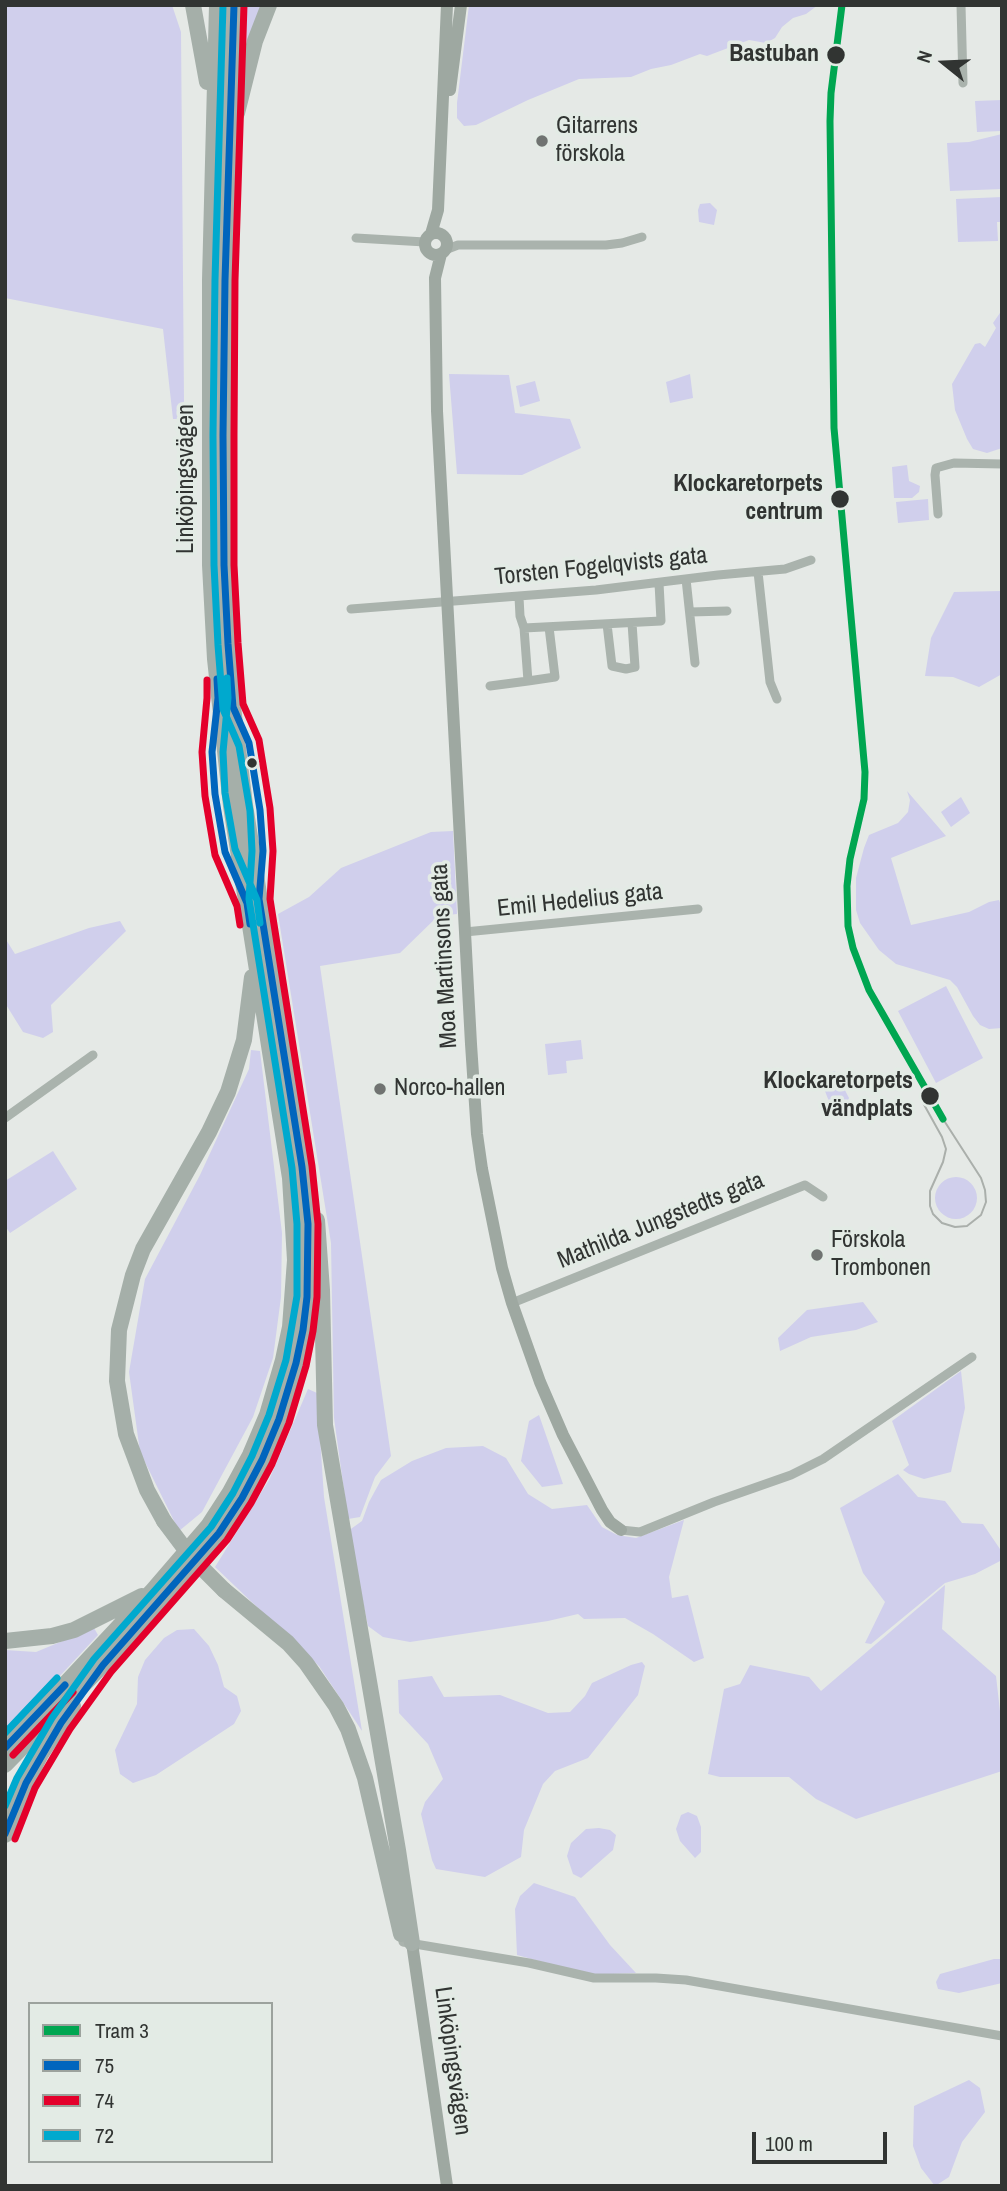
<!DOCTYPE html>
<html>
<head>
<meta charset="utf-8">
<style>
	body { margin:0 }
	#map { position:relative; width:1007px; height:2191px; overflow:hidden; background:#e5e9e6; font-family:"Archivo Narrow",sans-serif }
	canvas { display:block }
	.frame { position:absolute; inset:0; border:7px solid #313432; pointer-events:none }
	.legend { position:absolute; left:28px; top:2002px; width:245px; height:161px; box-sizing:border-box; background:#e3ebe5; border:2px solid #9ca29d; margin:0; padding:9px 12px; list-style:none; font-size:21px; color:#313432 }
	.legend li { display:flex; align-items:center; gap:14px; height:35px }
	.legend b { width:35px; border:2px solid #9ca29d }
	.north { position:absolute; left:909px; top:28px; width:70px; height:70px; -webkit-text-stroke:5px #e3ebe5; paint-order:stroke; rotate:288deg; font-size:19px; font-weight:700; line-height:28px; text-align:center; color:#313432 }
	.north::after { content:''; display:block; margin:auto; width:24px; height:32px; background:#313432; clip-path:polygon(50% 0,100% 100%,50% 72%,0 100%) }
	.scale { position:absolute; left:752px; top:2132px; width:135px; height:32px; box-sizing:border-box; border:4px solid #313432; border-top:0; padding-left:9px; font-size:21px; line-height:24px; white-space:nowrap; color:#313432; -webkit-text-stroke:5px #e3ebe5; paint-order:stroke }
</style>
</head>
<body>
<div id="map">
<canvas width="1007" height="2191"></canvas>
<div class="frame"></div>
<ul class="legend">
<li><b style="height:9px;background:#00a651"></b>Tram 3</li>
<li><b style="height:9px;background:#0065bd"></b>75</li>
<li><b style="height:9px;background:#e4002b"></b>74</li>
<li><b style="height:9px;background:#00a9ce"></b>72</li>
</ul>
<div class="north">N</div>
<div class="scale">100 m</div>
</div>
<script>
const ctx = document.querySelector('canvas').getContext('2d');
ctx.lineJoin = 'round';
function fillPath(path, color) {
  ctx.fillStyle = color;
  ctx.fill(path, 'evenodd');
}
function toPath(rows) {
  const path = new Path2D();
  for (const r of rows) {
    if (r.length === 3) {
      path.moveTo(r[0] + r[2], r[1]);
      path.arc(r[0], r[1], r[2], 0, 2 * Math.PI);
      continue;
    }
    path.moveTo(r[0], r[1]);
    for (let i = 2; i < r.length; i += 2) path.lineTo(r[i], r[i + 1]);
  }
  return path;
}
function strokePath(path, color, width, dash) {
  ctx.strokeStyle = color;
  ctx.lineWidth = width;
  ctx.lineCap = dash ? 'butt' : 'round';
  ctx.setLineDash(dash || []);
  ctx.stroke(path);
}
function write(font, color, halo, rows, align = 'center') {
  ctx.font = font + ' "Archivo Narrow",sans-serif';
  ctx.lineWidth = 7;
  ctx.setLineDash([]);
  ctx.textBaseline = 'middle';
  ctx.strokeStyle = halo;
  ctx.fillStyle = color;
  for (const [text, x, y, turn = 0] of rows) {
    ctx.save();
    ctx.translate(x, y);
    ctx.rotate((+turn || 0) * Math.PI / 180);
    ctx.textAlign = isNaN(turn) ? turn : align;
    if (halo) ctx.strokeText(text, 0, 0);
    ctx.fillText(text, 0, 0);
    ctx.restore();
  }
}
fillPath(toPath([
	[5,5,172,5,181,32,184,401,181,419,173,419,163,329,5,298],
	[243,5,262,5,242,61,240,60],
	[469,5,818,5,806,14,793,18,782,27,775,38,766,43,749,40,707,56,700,54,671,65,651,69,631,77,579,79,528,100,476,125,464,126,457,118,457,103],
	[1002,100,1002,131,977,132,975,101],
	[1002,134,1002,189,950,191,947,143,969,142],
	[1002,197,1002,222,997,222,998,241,958,242,956,199],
	[710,203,717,210,714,225,699,222,698,210,700,204],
	[1002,310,1002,448,987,453,973,449,967,439,955,410,952,384,975,344,980,343,985,347,996,328,993,323],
	[449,374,509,375,515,413,570,419,581,448,522,475,457,474],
	[690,374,693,398,670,403,666,382],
	[535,381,540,401,520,407,516,386],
	[907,465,909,481,920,486,919,492,912,498,894,498,892,467],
	[928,499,929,520,898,523,896,502],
	[1002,591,1002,674,979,687,953,677,925,676,931,638,954,592],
	[907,791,946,836,891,858,911,925,969,912,989,902,999,900,1002,908,1002,1028,989,1029,980,1025,973,1016,957,987,950,980,896,964,879,950,860,923,856,910,856,878,864,848,869,835,898,823,908,812,910,800],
	[961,797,970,813,951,827,941,812],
	[453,831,457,914,438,916,400,953,320,966,391,1456,375,1477,360,1517,348,1519,334,1418,331,1243,278,914,309,897,341,868,431,832],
	[120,921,126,931,51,1005,53,1032,43,1038,23,1032,5,1003,5,938,15,954,89,928],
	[946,986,983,1058,936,1083,898,1011],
	[581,1040,583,1059,566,1061,567,1073,548,1075,545,1044],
	[251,1050,260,1051,282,1233,281,1297,273,1358,253,1417,202,1512,179,1531,140,1452,129,1372,145,1279,200,1175,249,1069],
	[835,1071,849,1098,844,1110,834,1114,819,1076],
	[53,1151,77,1189,10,1233,5,1226,5,1181],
	[956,1198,21],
	[863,1302,878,1322,856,1330,811,1337,780,1351,778,1338,807,1310],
	[961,1371,965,1408,951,1472,924,1479,909,1474,903,1470,909,1465,892,1421],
	[308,1389,317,1393,324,1497,362,1731,319,1666,215,1567,269,1480],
	[539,1415,563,1484,542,1487,521,1461,529,1421],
	[483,1446,506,1458,528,1494,552,1509,587,1505,602,1527,617,1535,636,1538,684,1520,669,1577,672,1598,688,1595,704,1658,694,1662,653,1634,625,1618,584,1619,578,1614,548,1621,410,1642,383,1637,368,1626,348,1531,362,1521,369,1502,381,1480,412,1461,446,1448],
	[898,1474,918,1497,945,1501,962,1523,983,1524,1002,1552,1002,1560,975,1574,945,1583,871,1644,865,1643,885,1602,863,1573,840,1508],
	[945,1585,942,1629,996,1676,1002,1729,1002,1771,856,1819,816,1799,789,1777,720,1777,708,1774,724,1689,740,1684,750,1665,809,1677,821,1691],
	[94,1628,98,1635,5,1735,5,1650,36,1652],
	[194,1629,209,1646,218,1665,224,1687,237,1696,241,1711,234,1724,156,1775,133,1783,120,1774,115,1750,137,1704,138,1677,145,1660,164,1638,177,1630],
	[642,1662,645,1666,638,1695,588,1758,555,1771,543,1784,524,1830,521,1857,485,1877,436,1869,432,1860,421,1814,425,1802,443,1779,428,1744,399,1713,398,1680,432,1676,444,1697,500,1695,548,1713,570,1712,585,1696,592,1683,631,1665],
	[688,1812,697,1816,701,1827,701,1852,695,1858,680,1841,676,1829,681,1815],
	[599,1828,610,1830,616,1835,613,1850,581,1878,573,1874,567,1856,571,1843,586,1829],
	[534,1883,575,1897,610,1945,636,1973,590,1975,517,1955,515,1909,520,1896],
	[994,1959,1002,1959,1002,1983,959,1993,938,1989,936,1982,940,1974],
	[969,2080,980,2088,985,2112,962,2142,949,2177,935,2186,921,2168,913,2146,914,2106]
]), '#d0cfec');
strokePath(toPath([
	[961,5,963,83],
	[356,238,425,242],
	[445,250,458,245,606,245,622,243,642,237],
	[938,514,935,475,936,468,954,463,1002,464],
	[758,572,770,682,777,699],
	[686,579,695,663],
	[519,597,520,616,524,628,661,621,659,583],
	[351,609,596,590,718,575,785,569,811,560],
	[690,612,727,611],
	[607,624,612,666,626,669,635,667,632,623],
	[524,628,528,681,555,677,549,627],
	[490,686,528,681],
	[465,932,698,909],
	[5,1118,93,1055],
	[512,1303,805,1185,823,1197],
	[621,1530,640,1532,714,1502,791,1475,823,1459,972,1357],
	[403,1942,529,1963,594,1978,656,1978,686,1980,1002,2036]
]), '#aab3ad', 9);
strokePath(toPath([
	[450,90,461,5],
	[436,244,11],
	[431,234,438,210,447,5],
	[441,254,435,278,437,411,471,1044,477,1134,482,1169,502,1268,512,1303,540,1382,563,1435,602,1510,610,1522,621,1530],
	[412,1943,447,2186]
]), '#9ea8a1', 12);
strokePath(toPath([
	[193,5,207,82],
	[237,113,255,41,269,5],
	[317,1220,322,1290,325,1425,398,1850,412,1943],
	[164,1521,147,1490,126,1434,117,1381,119,1330,133,1275,143,1249,209,1132,228,1092,244,1040,252,977],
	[224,1590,288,1643,306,1663,336,1706,348,1729,365,1778,401,1934],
	[5,1641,52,1636,74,1630,142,1596],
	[5,1748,153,1590,208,1526,230,1492,250,1455,267,1415,283,1360,290,1327,295,1260,290,1178,231,806,215,659,210,565,210,280,217,5],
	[5,1765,103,1665,219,1533,242,1498,262,1460,279,1419,296,1363,303,1330,307,1297,308,1224,302,1167,245,805,233,707,228,644,224,565,223,435,225,280,234,5],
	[5,1835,26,1783,41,1754,73,1706]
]), '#a5afa9', 16);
strokePath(toPath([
	[922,1101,942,1137,946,1149,943,1162,930,1191,930,1206,933,1214,942,1223,955,1227,967,1226,981,1215,986,1202,985,1190,981,1178,943,1119]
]), '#aaafab', 2);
strokePath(toPath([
	[164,1521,191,1557,224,1590]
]), '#a5afa9', 16);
strokePath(toPath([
	[217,679,218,698,212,752,215,794,225,852,247,903,250,924],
	[5,1748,65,1685],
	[5,1834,26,1783,61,1723,103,1665,219,1533,242,1498,262,1460,279,1419,296,1363,303,1330,307,1297,308,1224,302,1167,259,899,263,851,260,810,249,743,233,707,228,644,224,565,223,435,225,280,234,5]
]), '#0065bd', 7);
strokePath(toPath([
	[207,680,207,698,202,752,205,796,215,855,237,906,240,925],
	[13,1755,73,1692],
	[15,1839,35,1788,70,1729,111,1672,227,1540,251,1503,272,1464,289,1423,306,1366,313,1331,317,1297,318,1224,312,1166,270,899,273,851,270,808,259,740,243,704,238,643,234,565,234,435,235,280,244,5]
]), '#e4002b', 7);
strokePath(toPath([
	[227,678,228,698,223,752,225,793,235,849,257,900,260,923],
	[5,1733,57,1678],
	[5,1806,17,1778,52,1718,94,1659,211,1527,233,1493,252,1456,269,1415,286,1360,297,1296,297,1224,292,1168,249,899,252,851,250,811,239,746,223,709,218,645,214,565,213,435,215,280,223,5]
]), '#00a9ce', 7);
strokePath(toPath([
	[842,5,831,93,830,121,834,428,865,772,864,799,850,859,847,886,848,926,853,948,869,990,943,1119]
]), '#00a651', 7);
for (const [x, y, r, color] of [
	[836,55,10,"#313432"],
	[542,141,7,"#707371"],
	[840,499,10,"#313432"],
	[252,763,6,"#313432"],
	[380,1089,7,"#707371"],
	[930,1096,10,"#313432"],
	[817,1255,7,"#707371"]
]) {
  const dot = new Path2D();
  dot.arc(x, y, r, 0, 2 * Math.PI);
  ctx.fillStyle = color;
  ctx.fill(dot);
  strokePath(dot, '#e3ebe5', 2.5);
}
write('bold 24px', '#313432', '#e3ebe5', [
	["Bastuban",819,55],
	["Klockaretorpets",823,485],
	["centrum",823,513],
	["Klockaretorpets",913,1082],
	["vändplats",913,1110]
], 'right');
write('24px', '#313432', '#e3ebe5', [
	["Gitarrens",556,127],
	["förskola",556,155],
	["Norco-hallen",394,1089],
	["Förskola",831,1241],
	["Trombonen",831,1269]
], 'left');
write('24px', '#313432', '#e3ebe5', [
	["Linköpingsvägen",187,479,-90],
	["Torsten Fogelqvists gata",601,567,-6],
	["Emil Hedelius gata",580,901,-6],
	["Moa Martinsons gata",445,956,-93],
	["Mathilda Jungstedts gata",661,1221,-22],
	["Linköpingsvägen",452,2061,82]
]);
</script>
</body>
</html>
